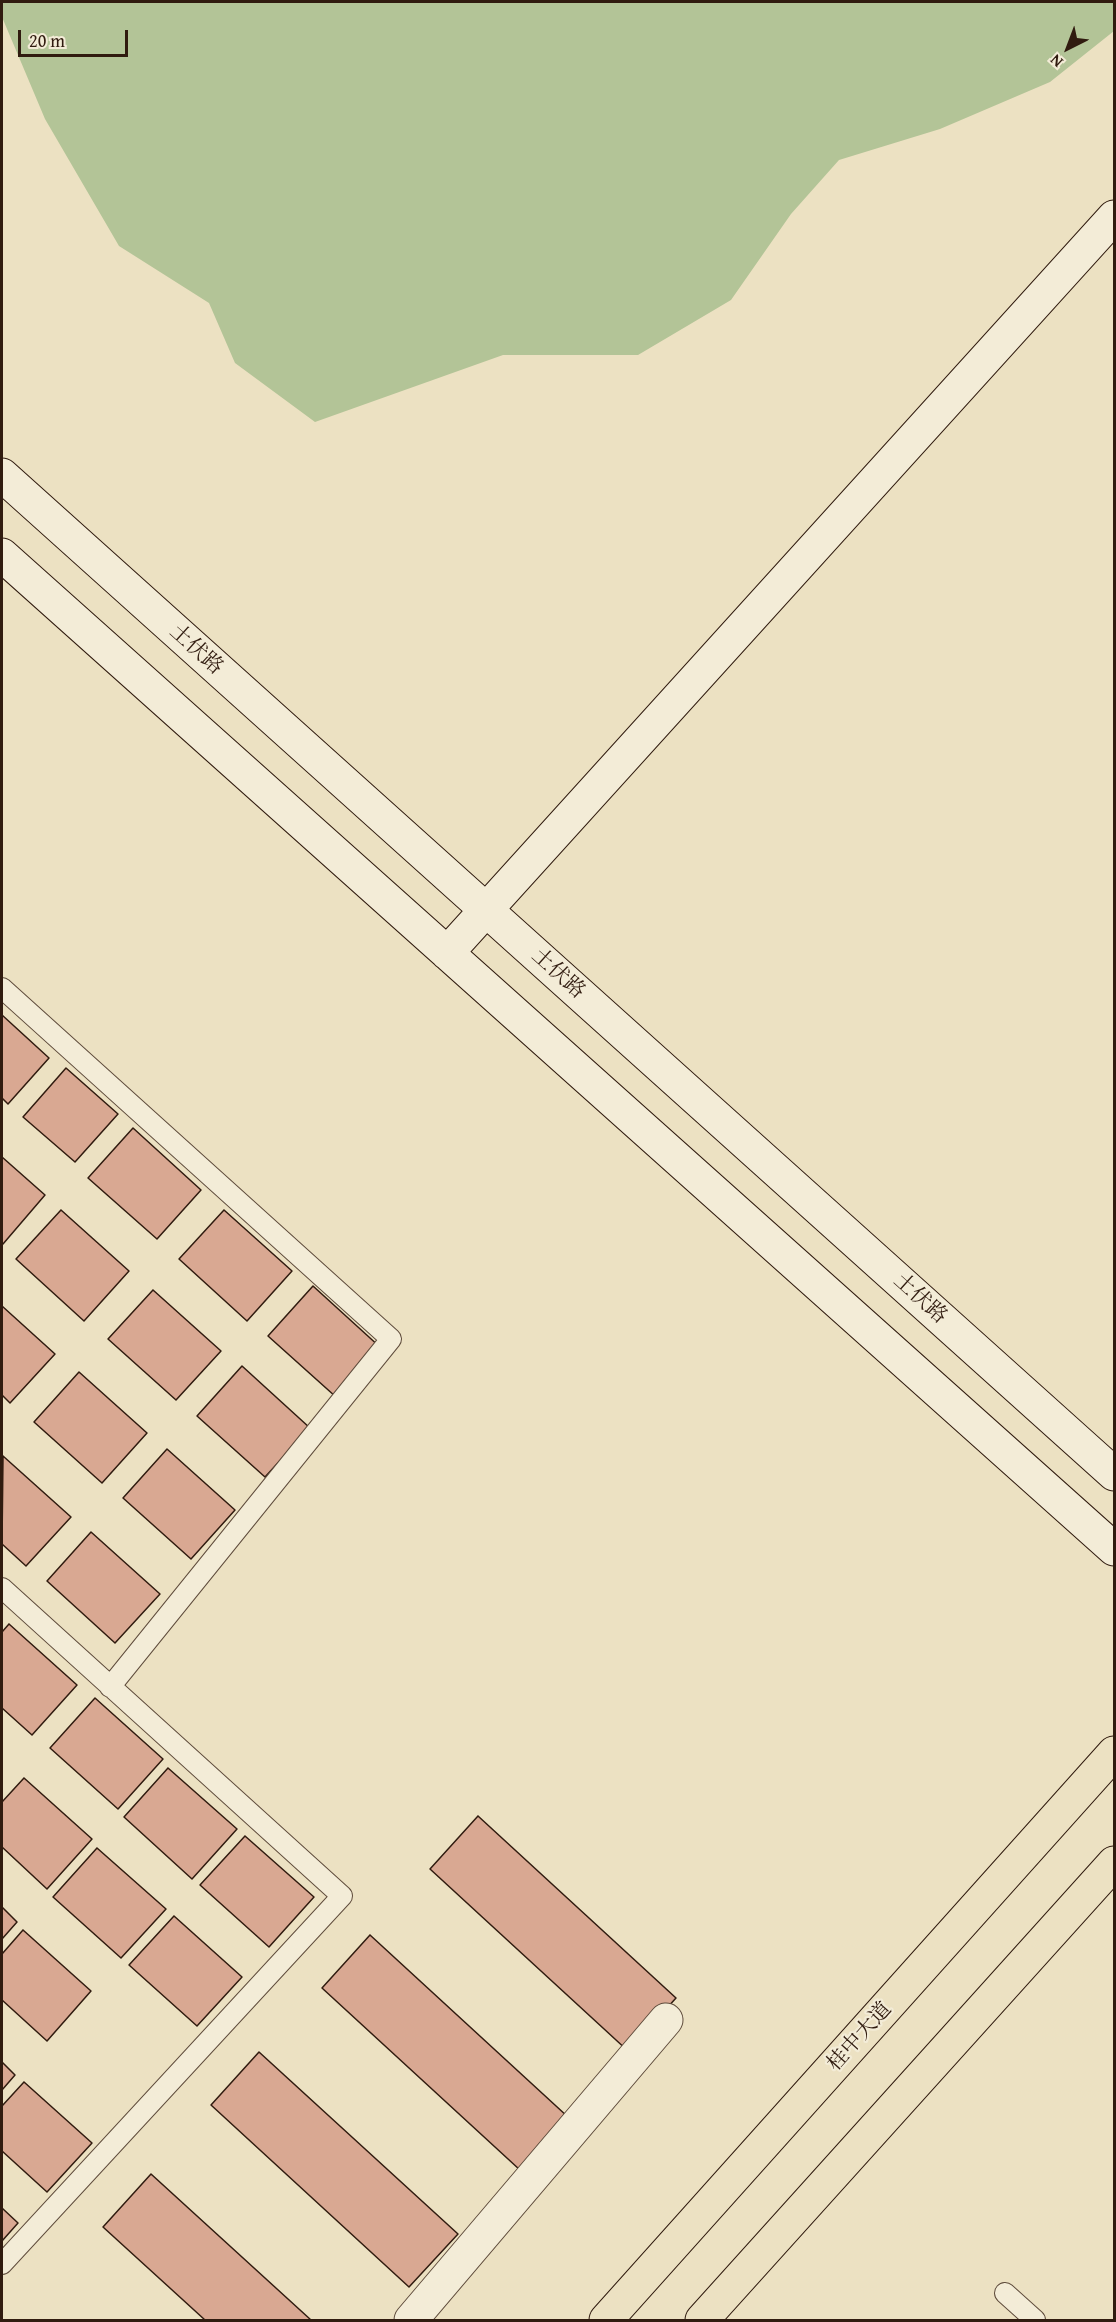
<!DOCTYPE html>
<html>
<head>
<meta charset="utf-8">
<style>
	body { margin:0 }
	#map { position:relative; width:1116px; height:2322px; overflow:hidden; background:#ece1c2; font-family:"Gentium Book Plus",serif }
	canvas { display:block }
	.frame { position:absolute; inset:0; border:3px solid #301b0f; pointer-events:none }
	.north { position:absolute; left:1038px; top:18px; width:60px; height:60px; -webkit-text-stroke:4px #f3ecd7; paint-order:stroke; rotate:222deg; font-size:16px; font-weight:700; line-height:24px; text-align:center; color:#301b0f }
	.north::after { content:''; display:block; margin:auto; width:21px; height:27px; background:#301b0f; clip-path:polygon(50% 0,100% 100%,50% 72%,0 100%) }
	.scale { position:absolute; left:18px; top:30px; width:110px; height:27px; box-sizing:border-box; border:3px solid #301b0f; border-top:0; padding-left:8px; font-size:18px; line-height:21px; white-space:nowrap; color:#301b0f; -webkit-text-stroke:4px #f3ecd7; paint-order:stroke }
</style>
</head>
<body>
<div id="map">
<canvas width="1116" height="2322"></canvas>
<div class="frame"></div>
<div class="north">N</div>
<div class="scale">20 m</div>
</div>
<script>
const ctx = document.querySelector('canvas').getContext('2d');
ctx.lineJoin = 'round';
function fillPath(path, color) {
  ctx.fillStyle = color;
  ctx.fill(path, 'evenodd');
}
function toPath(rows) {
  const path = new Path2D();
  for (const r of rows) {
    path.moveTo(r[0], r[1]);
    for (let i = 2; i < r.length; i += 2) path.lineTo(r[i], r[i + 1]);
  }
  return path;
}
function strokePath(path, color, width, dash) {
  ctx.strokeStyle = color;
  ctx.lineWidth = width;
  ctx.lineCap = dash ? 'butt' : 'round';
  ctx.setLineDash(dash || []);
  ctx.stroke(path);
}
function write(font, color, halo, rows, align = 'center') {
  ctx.font = font + ' "Gentium Book Plus","Noto Serif SC",serif';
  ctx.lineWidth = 4.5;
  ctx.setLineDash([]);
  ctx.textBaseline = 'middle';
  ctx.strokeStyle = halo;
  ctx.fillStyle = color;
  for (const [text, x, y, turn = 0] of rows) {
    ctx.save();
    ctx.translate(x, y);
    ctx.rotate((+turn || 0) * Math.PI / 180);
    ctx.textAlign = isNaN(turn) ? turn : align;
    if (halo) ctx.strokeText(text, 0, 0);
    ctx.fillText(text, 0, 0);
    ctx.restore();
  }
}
fillPath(toPath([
	[2,2,1114,2,1114,31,1050,82,940,129,839,160,791,214,731,300,638,355,503,355,315,422,235,363,209,303,119,246,45,119,2,17]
]), '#b3c497');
const building = toPath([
	[2,1015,49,1058,8,1104,2,1098,2,1015],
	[66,1068,118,1114,75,1162,23,1117,66,1068],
	[133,1128,201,1190,157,1239,88,1178,133,1128],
	[2,1157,45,1195,3,1244,2,1243,2,1157],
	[61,1210,129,1271,84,1321,16,1259,61,1210],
	[224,1210,292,1271,247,1321,179,1259,224,1210],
	[313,1286,381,1348,336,1397,268,1336,313,1286],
	[153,1290,221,1351,176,1400,108,1339,153,1290],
	[2,1306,55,1354,10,1403,2,1395,2,1306],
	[242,1366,310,1428,265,1477,197,1416,242,1366],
	[79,1372,147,1433,102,1483,34,1422,79,1372],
	[167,1449,235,1510,191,1559,123,1498,167,1449],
	[3,1456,71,1517,26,1566,2,1544,3,1456],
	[91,1532,160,1594,115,1643,47,1581,91,1532],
	[9,1624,77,1685,32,1735,2,1708,2,1632,9,1624],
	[95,1698,163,1759,118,1809,50,1748,95,1698],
	[168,1768,237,1829,192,1879,124,1817,168,1768],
	[24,1778,92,1839,47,1889,2,1847,2,1802,24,1778],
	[478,1816,676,1998,628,2051,430,1869,478,1816],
	[245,1836,314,1897,269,1947,200,1885,245,1836],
	[97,1848,166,1909,121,1958,53,1897,97,1848],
	[2,1907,17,1922,2,1939,2,1907],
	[174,1916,242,1977,197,2026,129,1965,174,1916],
	[23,1930,91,1991,47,2041,2,2000,2,1954,23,1930],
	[370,1935,568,2117,520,2170,322,1988,370,1935],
	[259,2052,458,2234,409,2287,211,2105,259,2052],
	[2,2062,15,2075,2,2090,2,2062],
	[24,2082,92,2143,47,2192,2,2151,2,2106,24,2082],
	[151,2174,311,2320,205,2320,103,2227,151,2174],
	[2,2208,18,2223,2,2241,2,2208]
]);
fillPath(building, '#d9a892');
strokePath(building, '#301b0f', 1.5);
const lane = toPath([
	[2,988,391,1339,110,1687],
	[2,1588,342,1896,2,2264],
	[1005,2293,1035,2320]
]);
const street = toPath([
	[411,2320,666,2020]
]);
const secondary = toPath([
	[2,475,1114,1474],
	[2,555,1114,1549],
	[447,953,1114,217]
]);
const primary = toPath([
	[606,2320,1114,1753],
	[702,2320,1114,1863]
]);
strokePath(lane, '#5f4c3c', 22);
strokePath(street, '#5f4c3c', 35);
strokePath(secondary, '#301b0f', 35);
strokePath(primary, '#301b0f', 35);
strokePath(lane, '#f3ecd7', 20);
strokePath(street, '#f3ecd7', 33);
strokePath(secondary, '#f3ecd7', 33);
strokePath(primary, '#ece1c2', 33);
write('21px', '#301b0f', '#f3ecd7', [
	["土伏路",196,650,42],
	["土伏路",558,974,42],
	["土伏路",920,1299,42],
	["桂中大道",860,2037,-48]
]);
</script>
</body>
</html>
